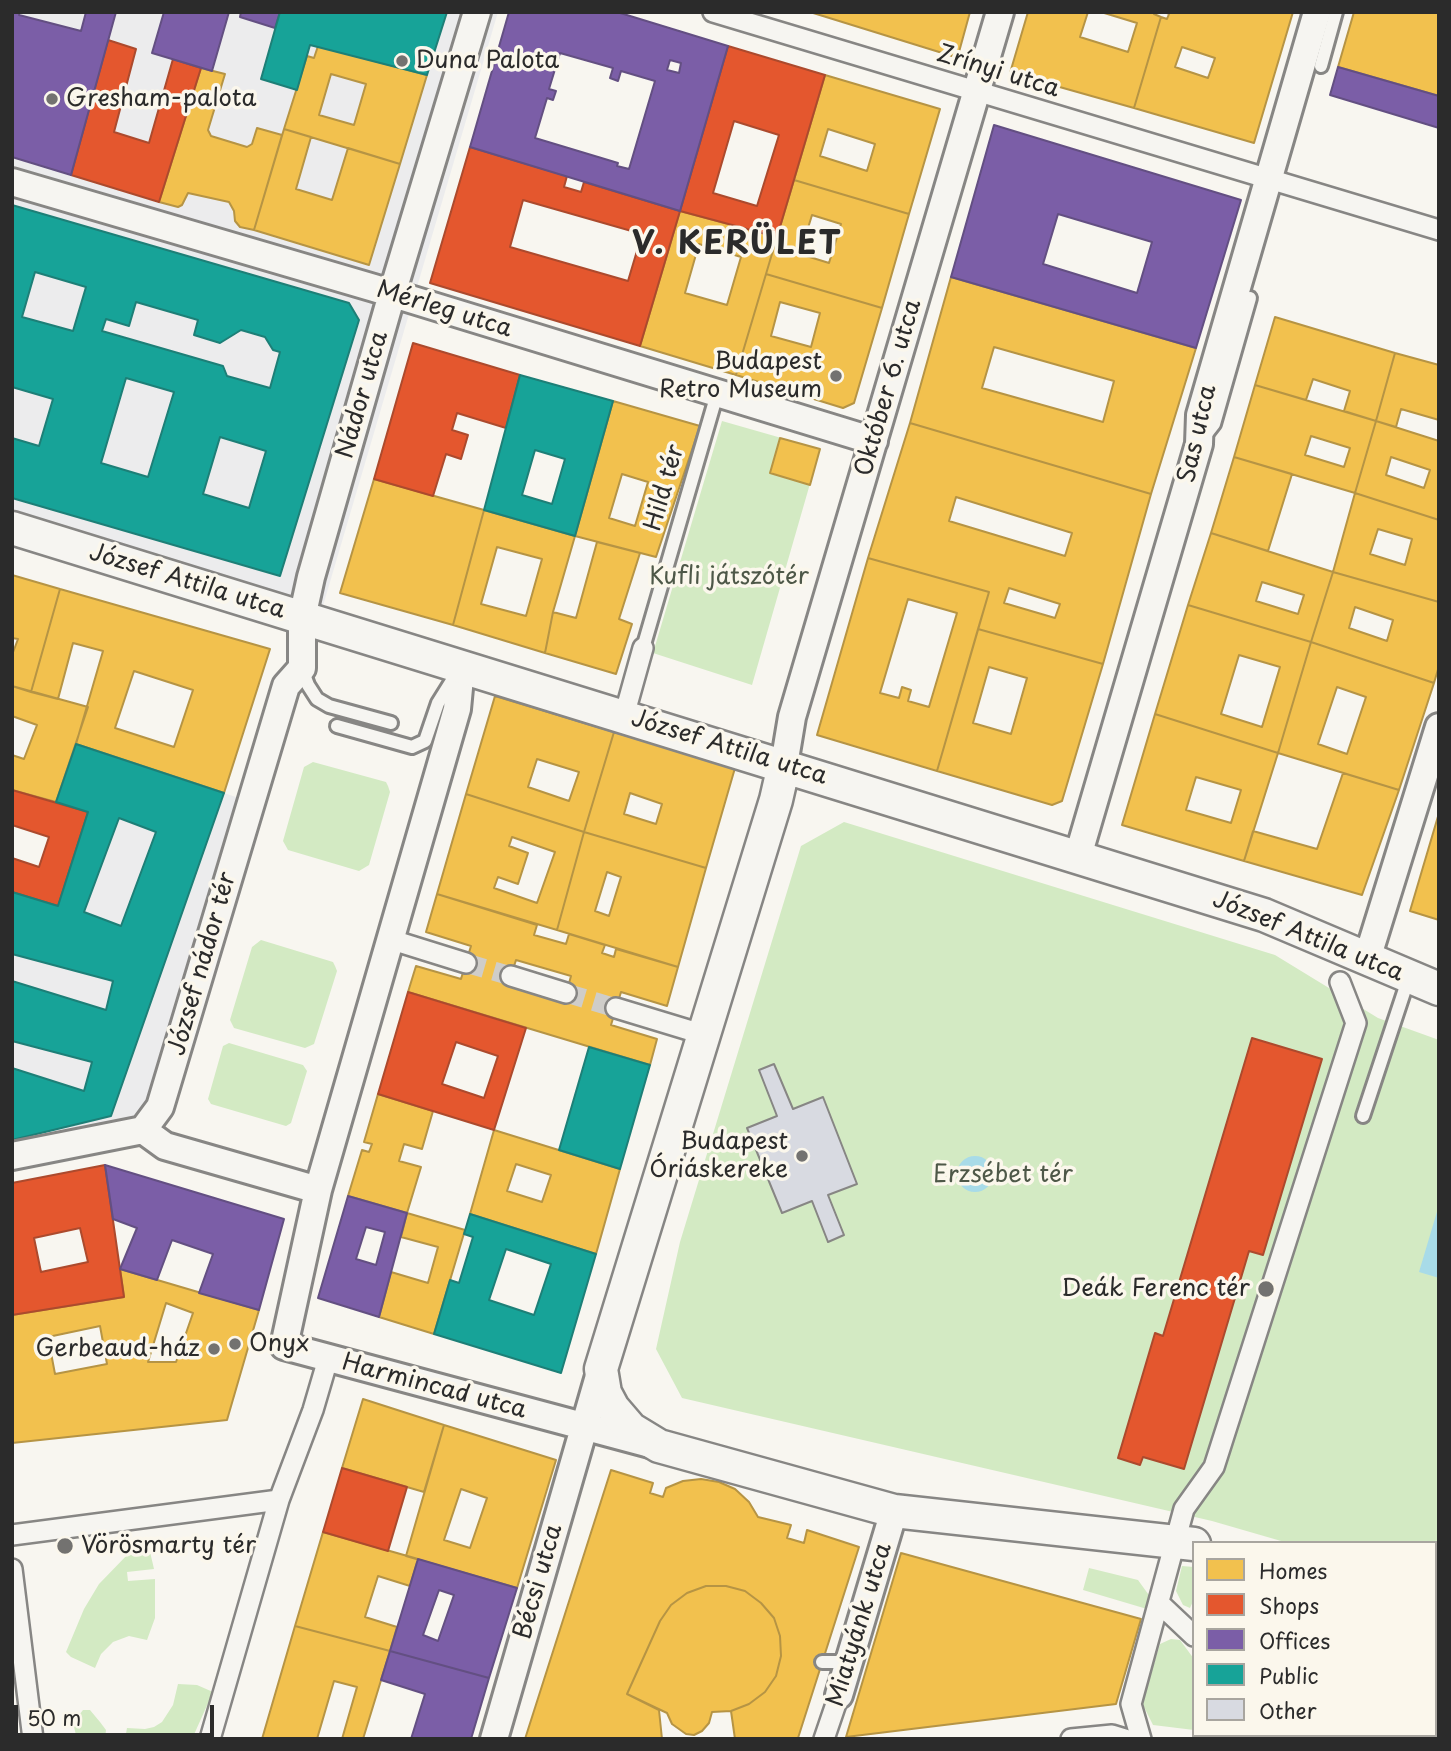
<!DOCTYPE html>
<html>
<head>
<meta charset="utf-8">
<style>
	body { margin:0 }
	#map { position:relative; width:1451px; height:1751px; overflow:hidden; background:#f8f6f0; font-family:"Playpen Sans",sans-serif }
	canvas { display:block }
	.frame { position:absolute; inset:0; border:14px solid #2b2b2b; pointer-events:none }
	.legend { position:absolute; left:1192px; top:1541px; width:245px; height:196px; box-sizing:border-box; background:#fbf7ec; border:2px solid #a8a59f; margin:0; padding:9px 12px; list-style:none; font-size:21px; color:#2b2b2b }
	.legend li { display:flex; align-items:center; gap:14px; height:35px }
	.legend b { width:35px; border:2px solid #a8a59f }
	.scale { position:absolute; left:14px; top:1705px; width:200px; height:32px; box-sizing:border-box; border:4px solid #2b2b2b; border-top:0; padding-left:9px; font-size:21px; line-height:24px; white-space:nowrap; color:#2b2b2b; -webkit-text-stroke:5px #fbf7ec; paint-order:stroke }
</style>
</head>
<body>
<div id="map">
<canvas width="1451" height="1751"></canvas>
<div class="frame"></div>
<ul class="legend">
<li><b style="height:19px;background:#f2c14e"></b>Homes</li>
<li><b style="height:19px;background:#e4572e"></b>Shops</li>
<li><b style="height:19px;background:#7b5ea7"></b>Offices</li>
<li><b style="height:19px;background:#17a398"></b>Public</li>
<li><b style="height:19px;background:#d8dae1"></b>Other</li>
</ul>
<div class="scale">50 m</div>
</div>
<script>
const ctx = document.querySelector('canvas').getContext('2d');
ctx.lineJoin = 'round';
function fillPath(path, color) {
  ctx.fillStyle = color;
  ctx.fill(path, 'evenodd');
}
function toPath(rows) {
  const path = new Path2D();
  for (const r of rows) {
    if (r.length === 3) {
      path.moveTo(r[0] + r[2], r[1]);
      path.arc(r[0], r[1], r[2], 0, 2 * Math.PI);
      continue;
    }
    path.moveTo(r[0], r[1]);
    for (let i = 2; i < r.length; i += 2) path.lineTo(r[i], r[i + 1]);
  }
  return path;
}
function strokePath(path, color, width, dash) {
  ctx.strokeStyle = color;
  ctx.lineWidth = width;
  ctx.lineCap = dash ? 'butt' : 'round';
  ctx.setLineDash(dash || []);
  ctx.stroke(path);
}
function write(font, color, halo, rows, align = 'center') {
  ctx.font = font + ' "Playpen Sans",sans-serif';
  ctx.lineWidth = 7;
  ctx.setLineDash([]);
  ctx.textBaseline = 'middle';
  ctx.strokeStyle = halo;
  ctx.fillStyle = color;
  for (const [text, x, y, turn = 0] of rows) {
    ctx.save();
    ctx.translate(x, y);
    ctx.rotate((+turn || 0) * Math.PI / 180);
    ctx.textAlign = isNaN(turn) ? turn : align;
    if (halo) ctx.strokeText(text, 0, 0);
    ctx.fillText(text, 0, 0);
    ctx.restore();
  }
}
fillPath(toPath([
	[12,12,498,12,320,616,12,522],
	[76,744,242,799,150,1137,12,1169,12,892,57,906,87,812,56,802]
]), '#ececed');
fillPath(toPath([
	[722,421,820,449,752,685,653,653],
	[313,762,386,782,388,786,390,792,369,865,359,871,288,850,283,841,304,767],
	[844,822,1275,955,1378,1018,1439,1040,1439,1574,1435,1574,1435,1543,1288,1543,1212,1521,682,1398,656,1349,680,1242,801,846],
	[261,940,333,962,335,966,337,971,314,1044,305,1048,234,1028,230,1020,252,947],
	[229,1043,303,1065,307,1071,291,1123,286,1126,211,1104,208,1099,223,1046],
	[148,1543,154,1569,127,1572,128,1581,155,1579,155,1618,147,1640,129,1636,113,1642,101,1654,95,1668,71,1657,66,1652,84,1609,99,1584,130,1552],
	[1182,1566,1194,1567,1194,1599,1190,1608,1183,1605,1176,1591],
	[1089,1568,1138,1580,1151,1598,1147,1609,1083,1590],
	[1171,1639,1180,1640,1194,1659,1194,1730,1153,1725,1142,1703,1160,1644],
	[178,1684,197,1685,213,1692,192,1739,125,1739,127,1728,145,1729,154,1727,162,1722,173,1705],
	[83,1710,90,1710,100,1722,106,1730,105,1739,77,1739,74,1727,76,1719]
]), '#d3eac3');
fillPath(toPath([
	[975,1174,18],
	[1439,1205,1439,1278,1419,1272]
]), '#a8dbe8');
const homes = toPath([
	[810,12,970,12,959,52,952,56,810,12],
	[1028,12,1088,12,1080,37,1128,52,1137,23,1101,12,1155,12,1154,14,1161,17,1134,108,1010,73,1028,12],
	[1165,12,1293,12,1254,143,1134,108,1161,17,1167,19,1169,14,1165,12],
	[1182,47,1215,58,1208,78,1175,67,1182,47],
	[1354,12,1439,12,1439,96,1338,67,1354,12],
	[318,46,427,75,400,164,284,129,307,56,314,58,318,46],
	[331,74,366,84,354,125,319,115,331,74],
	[201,68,225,74,208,130,211,136,247,147,252,144,257,128,282,135,254,230,240,227,235,221,234,211,229,202,188,193,182,205,178,207,159,202,201,68],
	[825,75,940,109,909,214,794,180,825,75],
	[828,129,875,144,867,171,820,156,828,129],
	[284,129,311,137,296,189,332,200,348,148,400,164,369,265,254,230,284,129],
	[794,180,909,214,882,308,766,274,794,180],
	[812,215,841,224,829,263,800,254,812,215],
	[680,211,777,237,736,375,640,346,680,211],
	[699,244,741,257,727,305,685,293,699,244],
	[766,274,882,308,854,403,843,408,736,375,766,274],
	[780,302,820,313,811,347,771,336,780,302],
	[951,277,1196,348,1151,494,910,423,951,277],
	[994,347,1114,381,1103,422,982,388,994,347],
	[1275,317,1395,353,1376,421,1344,411,1350,391,1313,379,1306,400,1255,385,1275,317],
	[1395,353,1439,365,1439,420,1401,409,1396,427,1376,421,1395,353],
	[1255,385,1376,421,1355,493,1234,457,1255,385],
	[1311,436,1350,448,1344,467,1305,455,1311,436],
	[613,401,700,426,656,557,575,536,613,401],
	[622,474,648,482,635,526,609,518,622,474],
	[1376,421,1439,441,1439,520,1355,493,1376,421],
	[1391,457,1430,470,1424,488,1386,475,1391,457],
	[910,423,1151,494,1103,664,978,629,989,592,868,558,910,423],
	[956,497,1072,533,1065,556,949,521,956,497],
	[1009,588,1060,604,1055,618,1004,603,1009,588],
	[780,438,820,449,810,485,770,473,780,438],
	[1234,457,1292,474,1268,551,1211,533,1234,457],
	[374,479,484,510,453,625,340,593,374,479],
	[1355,493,1439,520,1439,602,1333,572,1355,493],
	[1378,529,1412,539,1405,565,1370,554,1378,529],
	[484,510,575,536,553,612,545,653,453,625,484,510],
	[497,547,542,559,526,616,481,604,497,547],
	[1211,533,1333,572,1311,642,1188,605,1211,533],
	[1262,582,1304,595,1298,614,1256,601,1262,582],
	[597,542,640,553,619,619,632,624,616,674,545,653,553,612,576,618,597,542],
	[868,558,989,592,937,771,817,735,868,558],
	[908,599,957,613,929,707,908,701,911,690,902,687,899,698,880,693,908,599],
	[1333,572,1439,602,1439,666,1434,683,1311,642,1333,572],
	[1355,607,1393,620,1387,641,1349,628,1355,607],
	[12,575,60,589,31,692,12,686,12,655,18,639,12,638,12,575],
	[60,589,270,649,224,793,76,744,103,651,73,643,58,699,31,692,60,589],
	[134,671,193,690,174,747,115,728,134,671],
	[1188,605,1311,642,1278,753,1155,714,1188,605],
	[1239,655,1280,667,1262,727,1221,714,1239,655],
	[978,629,1103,664,1062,801,1052,805,937,771,978,629],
	[989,667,1027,678,1011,734,973,723,989,667],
	[1311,642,1434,683,1399,790,1278,753,1311,642],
	[1337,687,1366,697,1347,754,1318,744,1337,687],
	[12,686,88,707,56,802,12,790,12,755,24,759,37,725,12,716,12,686],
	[495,696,614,732,584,832,466,794,495,696],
	[537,759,579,772,569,801,528,787,537,759],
	[1155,714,1278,753,1244,861,1122,825,1155,714],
	[1196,777,1241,790,1231,823,1186,810,1196,777],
	[614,732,735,768,706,868,584,832,614,732],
	[630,793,662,804,656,824,624,814,630,793],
	[1343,773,1399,790,1362,895,1244,861,1253,831,1317,849,1343,773],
	[466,794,584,832,557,930,437,894,466,794],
	[512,837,555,852,537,903,494,888,498,877,518,884,528,853,509,846,512,837],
	[1439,813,1439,920,1410,911,1439,813],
	[584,832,706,868,678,967,557,930,584,832],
	[607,872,621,877,609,916,595,911,607,872],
	[437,894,537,925,534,935,566,944,569,934,605,945,602,953,614,957,616,949,678,967,667,1006,621,992,611,1025,657,1039,650,1065,408,992,416,966,461,979,471,946,426,932,437,894],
	[516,960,571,976,564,1002,508,985,516,960],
	[378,1094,433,1111,422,1149,404,1144,399,1161,421,1167,407,1213,348,1196,362,1150,369,1152,372,1144,364,1142,378,1094],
	[494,1130,620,1169,596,1254,470,1214,494,1130],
	[516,1164,551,1175,542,1202,507,1191,516,1164],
	[407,1213,465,1230,434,1334,379,1317,391,1272,428,1283,438,1247,401,1237,407,1213],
	[120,1269,259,1310,227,1420,12,1443,12,1315,124,1297,120,1269],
	[166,1303,193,1313,176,1362,148,1362,166,1303],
	[100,1326,107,1364,55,1374,48,1337,100,1326],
	[363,1399,444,1425,424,1492,342,1468,363,1399],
	[444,1425,556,1460,517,1588,406,1556,444,1425],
	[461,1489,487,1498,470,1548,444,1540,461,1489],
	[611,1470,653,1483,650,1493,663,1497,666,1488,683,1481,701,1479,719,1482,735,1489,749,1502,758,1517,791,1525,787,1538,804,1543,807,1530,859,1547,798,1738,735,1739,731,1711,749,1704,765,1692,776,1676,781,1656,780,1636,774,1618,761,1603,745,1591,726,1586,706,1586,687,1593,671,1605,660,1621,627,1694,659,1710,662,1739,525,1739,611,1470],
	[323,1532,418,1559,410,1586,378,1576,365,1617,397,1627,390,1651,295,1626,323,1532],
	[901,1553,1141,1619,1116,1704,846,1737,901,1553],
	[706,1586,726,1586,745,1591,761,1603,774,1618,780,1636,781,1656,776,1676,765,1692,749,1704,731,1711,712,1712,709,1723,702,1731,694,1735,686,1734,672,1724,667,1713,627,1694,660,1621,671,1605,687,1593,706,1586],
	[295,1626,390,1651,363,1739,342,1739,357,1687,334,1681,317,1739,262,1739,295,1626]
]);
fillPath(homes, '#f2c14e');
strokePath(homes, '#b69444', 2);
const shops = toPath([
	[108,40,136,49,114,132,149,143,173,59,201,68,159,202,71,175,108,40],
	[728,46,825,75,777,237,680,211,728,46],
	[734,121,779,135,757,206,713,193,734,121],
	[470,147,567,176,564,187,581,192,584,182,680,211,640,346,430,283,470,147],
	[523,200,642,234,628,281,510,247,523,200],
	[413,343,520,375,506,428,457,413,452,430,468,435,461,459,446,454,433,496,374,479,413,343],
	[12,790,88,812,58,906,12,892,12,858,39,867,49,837,12,825,12,790],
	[408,992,526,1028,494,1130,378,1094,408,992],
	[456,1042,498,1056,484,1098,442,1084,456,1042],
	[1252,1038,1322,1059,1263,1255,1249,1251,1184,1469,1143,1457,1140,1465,1118,1458,1155,1333,1163,1336,1252,1038],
	[105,1165,124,1297,12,1315,12,1183,105,1165],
	[80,1228,88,1262,41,1272,34,1238,80,1228],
	[342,1468,407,1487,388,1551,323,1532,342,1468]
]);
fillPath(shops, '#e4572e');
strokePath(shops, '#ac4a2d', 2);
const offices = toPath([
	[12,12,20,12,19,15,81,31,86,12,116,12,71,175,12,157,12,12],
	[164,12,229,12,212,71,152,53,164,12],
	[241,12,280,12,275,28,240,17,241,12],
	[509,12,617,12,728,46,680,211,470,147,509,12],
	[560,53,613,68,610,78,618,81,621,71,655,81,629,169,617,166,618,163,535,138,547,98,553,100,556,91,549,89,560,53],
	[670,60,681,63,679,73,667,70,670,60],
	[1338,67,1439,96,1439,128,1330,95,1338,67],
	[994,125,1241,200,1196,348,951,277,994,125],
	[1058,214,1152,242,1137,293,1043,264,1058,214],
	[105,1165,284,1219,259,1310,199,1293,213,1254,172,1240,157,1280,120,1269,137,1228,113,1219,105,1165],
	[348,1196,407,1213,379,1317,318,1298,348,1196],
	[366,1227,385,1232,376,1265,356,1259,366,1227],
	[418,1559,517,1588,489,1678,390,1651,418,1559],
	[439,1590,454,1595,438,1641,423,1635,439,1590],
	[390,1651,489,1678,471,1739,411,1739,425,1694,381,1680,390,1651]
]);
fillPath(offices, '#7b5ea7');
strokePath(offices, '#634f82', 2);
const public = toPath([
	[280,12,447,12,427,75,310,45,297,90,261,79,280,12],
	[12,205,349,303,359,320,280,576,12,498,12,438,39,446,53,399,12,387,12,205],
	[35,272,86,287,73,331,22,317,35,272],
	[136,302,198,320,194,335,220,343,241,330,265,337,273,350,280,352,270,388,227,376,223,366,102,331,106,319,129,326,136,302],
	[126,378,174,392,148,477,101,463,126,378],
	[220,437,266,451,249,508,203,494,220,437],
	[520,375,613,401,575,536,484,510,520,375],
	[535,450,565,459,552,504,522,495,535,450],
	[76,744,224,793,111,1116,12,1140,12,1068,84,1091,92,1062,12,1041,12,981,106,1010,113,981,12,954,12,892,58,906,88,812,56,802,76,744],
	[119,818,156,832,121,926,84,912,119,818],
	[589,1047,650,1065,620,1169,559,1150,589,1047],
	[470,1214,596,1254,561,1373,434,1334,450,1280,459,1283,473,1237,464,1234,470,1214],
	[506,1249,551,1264,534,1315,489,1300,506,1249]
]);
fillPath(public, '#17a398');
strokePath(public, '#1d7f77', 2);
const building = toPath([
	[774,1064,793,1109,823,1097,857,1184,828,1195,844,1235,828,1242,812,1201,782,1213,747,1128,777,1116,759,1070,774,1064]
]);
fillPath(building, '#d8dae1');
strokePath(building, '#878684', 2);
strokePath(toPath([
	[466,963,511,976],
	[566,993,616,1008]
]), '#cfcdc9', 19, [19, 10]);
const service = toPath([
	[1321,66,1336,12],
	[1203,438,1214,424,1250,298],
	[643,648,717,394],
	[302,669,308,685,317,699,329,706,391,723],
	[337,726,412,747,425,741,438,703,453,679],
	[1363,1116,1409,977],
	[822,1662,849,1662]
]);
const pedestrian = toPath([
	[713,12,1439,230],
	[624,716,643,648],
	[389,939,466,963],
	[511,976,566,993],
	[616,1008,705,1035],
	[12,1535,279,1500],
	[12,1569,33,1739],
	[1159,1603,1194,1636],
	[1298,1735,1302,1739],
	[210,1739,279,1500,313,1410,328,1359],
	[824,1739,839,1695],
	[1071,1739,1112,1735,1125,1739],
	[1141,1739,1131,1704,1184,1509,1214,1467,1356,1023,1340,982],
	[1328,1739,1329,1735]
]);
const minor = toPath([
	[12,182,374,288,874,441],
	[461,667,457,709,318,1190,284,1346,650,1444],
	[784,765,792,717,1000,12],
	[1078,856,1199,444,1200,415,1317,12],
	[1367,959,1439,727],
	[143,1130,160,1107,286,686,302,668,302,618,311,577,392,294,477,12],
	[143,1130,165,1146,318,1190],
	[12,1156,143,1130],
	[839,1695,894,1511],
	[494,1739,601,1369]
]);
const tertiary = toPath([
	[12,528,1264,915,1439,989],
	[784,765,776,800,601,1369,605,1393,613,1408,631,1429,659,1446,894,1511,1194,1544],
	[1435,1605,1439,1606],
	[1435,1639,1439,1643]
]);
strokePath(service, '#878684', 18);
strokePath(pedestrian, '#878684', 24);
strokePath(minor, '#878684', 32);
strokePath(tertiary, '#878684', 37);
strokePath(service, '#f6f5f1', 12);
strokePath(pedestrian, '#f6f5f1', 19);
strokePath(minor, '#f6f5f1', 26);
strokePath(tertiary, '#f6f5f1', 32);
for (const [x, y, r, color] of [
	[402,61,7,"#737270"],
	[52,99,7,"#737270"],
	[836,376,7,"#737270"],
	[802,1156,7,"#737270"],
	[1266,1289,9,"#737270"],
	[235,1344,7,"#737270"],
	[214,1349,7,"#737270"],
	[65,1546,9,"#737270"]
]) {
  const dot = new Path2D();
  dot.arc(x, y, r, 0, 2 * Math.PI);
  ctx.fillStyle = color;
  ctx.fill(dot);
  strokePath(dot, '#fbf7ec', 2.5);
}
write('24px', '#2b2b2b', '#fbf7ec', [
	["Duna Palota",416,61],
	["Gresham-palota",66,99],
	["Budapest",822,362,"right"],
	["Retro Museum",822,390,"right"],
	["Budapest",788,1142,"right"],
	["Óriáskereke",788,1170,"right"],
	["Deák Ferenc tér",1250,1289,"right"],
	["Onyx",249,1344],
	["Gerbeaud-ház",200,1349,"right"],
	["Vörösmarty tér",81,1546]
], 'left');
write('24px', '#2b2b2b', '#fbf7ec', [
	["Zrínyi utca",998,72,17],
	["Mérleg utca",444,310,17],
	["Október 6. utca",889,388,-74],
	["Nádor utca",363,395,-74],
	["Sas utca",1198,434,-77],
	["Hild tér",665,488,-74],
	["József Attila utca",187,582,17],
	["József Attila utca",729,748,17],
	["József Attila utca",1308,937,22],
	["József nádor tér",203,964,-74],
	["Harmincad utca",434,1387,15],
	["Bécsi utca",539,1582,-74],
	["Miatyánk utca",860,1625,-73]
]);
write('24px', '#4e5848', '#fbf7ec', [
	["Kufli játszótér",729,577],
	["Erzsébet tér",1003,1175]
]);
ctx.letterSpacing = '2px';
write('bold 32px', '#2b2b2b', '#fbf7ec', [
	["V. KERÜLET",737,245]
]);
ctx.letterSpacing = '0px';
</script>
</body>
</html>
